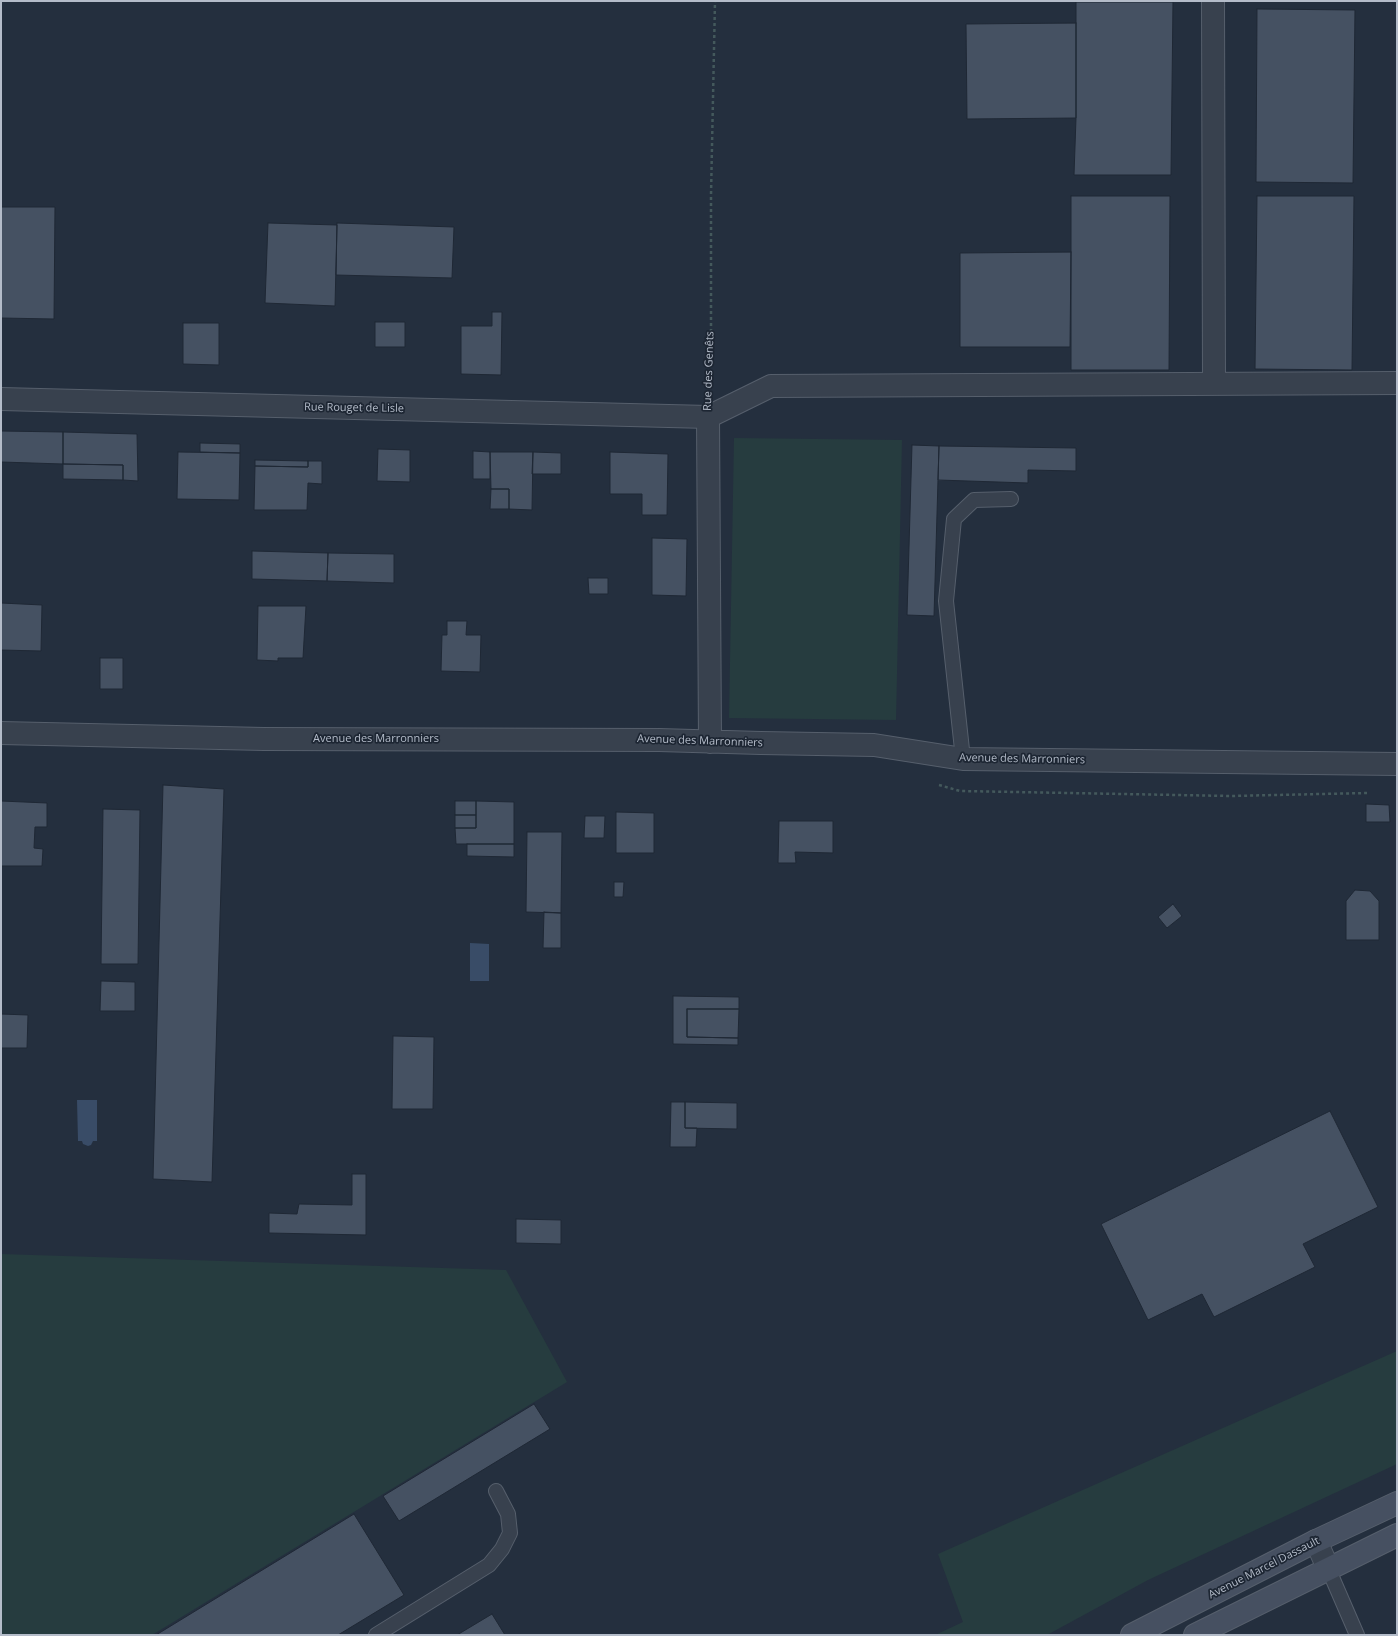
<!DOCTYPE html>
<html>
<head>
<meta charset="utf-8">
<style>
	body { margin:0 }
	#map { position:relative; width:1398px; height:1636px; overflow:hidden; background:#242f3e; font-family:"Open Sans",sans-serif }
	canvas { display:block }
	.frame { position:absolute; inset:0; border:2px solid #b4bcc9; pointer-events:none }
</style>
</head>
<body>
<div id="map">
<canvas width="1398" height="1636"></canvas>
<div class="frame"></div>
</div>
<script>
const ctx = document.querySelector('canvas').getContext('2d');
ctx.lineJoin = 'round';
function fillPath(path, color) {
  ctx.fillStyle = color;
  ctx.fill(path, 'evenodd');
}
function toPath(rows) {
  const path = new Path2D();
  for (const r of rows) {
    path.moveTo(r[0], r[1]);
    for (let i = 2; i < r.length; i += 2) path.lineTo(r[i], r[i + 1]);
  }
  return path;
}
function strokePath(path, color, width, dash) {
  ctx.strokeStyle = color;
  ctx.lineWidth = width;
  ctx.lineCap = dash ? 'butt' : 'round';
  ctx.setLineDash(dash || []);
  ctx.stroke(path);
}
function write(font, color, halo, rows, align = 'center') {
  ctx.font = font + ' "Open Sans",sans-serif';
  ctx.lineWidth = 3.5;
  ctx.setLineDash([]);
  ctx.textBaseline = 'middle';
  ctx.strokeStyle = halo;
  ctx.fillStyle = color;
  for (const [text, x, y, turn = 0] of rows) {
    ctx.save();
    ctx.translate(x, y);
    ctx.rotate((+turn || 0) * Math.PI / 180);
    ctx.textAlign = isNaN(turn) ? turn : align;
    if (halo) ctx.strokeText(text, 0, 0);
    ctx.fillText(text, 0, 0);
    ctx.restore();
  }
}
fillPath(toPath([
	[734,438,902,440,896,720,729,718],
	[1,1254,506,1270,567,1382,152,1635,1,1635],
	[1397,1351,1397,1464,1148,1580,1047,1635,935,1635,963,1622,938,1554]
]), '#263c3f');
fillPath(toPath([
	[470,943,489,944,489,981,470,981],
	[77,1100,97,1100,97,1141,93,1141,91,1145,88,1146,83,1144,82,1141,78,1141]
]), '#394c67');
const building = toPath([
	[1076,2,1173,2,1171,175,1074,175,1076,118,1076,2],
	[1257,9,1355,10,1353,183,1256,182,1257,9],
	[1076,23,1076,118,967,119,966,24,1076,23],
	[1071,196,1170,196,1169,370,1071,370,1071,196],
	[1257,196,1354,196,1352,370,1255,369,1257,196],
	[1,207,55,207,54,319,1,318,1,207],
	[268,223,337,225,335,306,265,303,268,223],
	[337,223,454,227,452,278,336,275,337,223],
	[1071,252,1070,347,960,347,960,253,1071,252],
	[492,312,502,312,501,375,461,374,461,326,492,326,492,312],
	[375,322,405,322,405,347,375,347,375,322],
	[183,323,219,323,219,365,183,364,183,323],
	[1,431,63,432,63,464,1,462,1,431],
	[63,432,137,434,138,481,123,480,123,465,63,464,63,432],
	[200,443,240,444,240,453,200,452,200,443],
	[912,445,939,446,934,616,907,615,912,445],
	[939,446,1076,448,1076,471,1028,470,1028,483,938,480,939,446],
	[378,449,410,450,410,482,377,481,378,449],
	[473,451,490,452,490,479,473,479,473,451],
	[178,452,240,453,239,500,177,499,178,452],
	[490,452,533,452,532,510,509,509,509,489,491,489,490,452],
	[533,452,561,453,561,474,532,474,533,452],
	[610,452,668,454,667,515,642,515,642,494,610,494,610,452],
	[255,460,308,461,308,467,255,466,255,460],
	[308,461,322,461,322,484,308,483,307,510,254,510,255,466,308,467,308,461],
	[63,464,123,465,123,480,63,479,63,464],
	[491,489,509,489,509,509,490,509,491,489],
	[652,538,687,539,686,596,652,595,652,538],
	[252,551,328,553,327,581,252,579,252,551],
	[328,553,394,554,394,583,327,581,328,553],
	[588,578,608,578,608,594,589,594,588,578],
	[1,603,42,605,41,651,1,650,1,603],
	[258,606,306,606,303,658,278,658,278,661,257,660,258,606],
	[447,621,467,621,466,635,481,635,480,672,441,671,442,635,447,635,447,621],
	[100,658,123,658,123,689,100,689,100,658],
	[163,785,224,789,212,1182,153,1179,163,785],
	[1,801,47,803,47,827,35,827,34,848,43,849,42,866,1,866,1,801],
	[455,801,476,801,476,815,455,815,455,801],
	[476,801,514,802,514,844,456,844,455,828,476,828,476,801],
	[1366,804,1389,805,1390,822,1366,822,1366,804],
	[103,809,140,810,138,964,101,964,103,809],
	[616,812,654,813,654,853,616,853,616,812],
	[455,815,476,815,476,828,455,828,455,815],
	[585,816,605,816,604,838,584,838,585,816],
	[779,821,833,821,833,853,795,852,796,863,778,863,779,821],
	[527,832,562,832,561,913,526,912,527,832],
	[467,844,514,844,514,857,467,856,467,844],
	[614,882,624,882,623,897,614,897,614,882],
	[1355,890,1370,891,1379,901,1379,940,1346,940,1346,901,1355,890],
	[1173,904,1182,916,1167,928,1158,917,1173,904],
	[544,912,561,913,561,948,543,948,544,912],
	[101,981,135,982,135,1011,100,1011,101,981],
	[673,996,739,997,739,1009,687,1009,687,1037,738,1038,738,1045,673,1044,673,996],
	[687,1009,739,1009,738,1038,687,1037,687,1009],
	[1,1014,28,1015,27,1048,1,1048,1,1014],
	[393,1036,434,1037,433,1109,392,1109,393,1036],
	[671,1102,685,1102,685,1128,697,1128,696,1147,670,1147,671,1102],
	[685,1102,737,1103,737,1129,685,1128,685,1102],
	[1330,1111,1378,1207,1303,1244,1315,1267,1214,1317,1202,1294,1148,1320,1101,1224,1330,1111],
	[352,1174,366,1174,366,1235,269,1233,269,1213,297,1214,299,1204,352,1205,352,1174],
	[516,1219,561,1220,561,1244,516,1243,516,1219],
	[534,1404,550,1429,399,1521,383,1496,534,1404],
	[354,1514,404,1595,338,1635,156,1635,354,1514],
	[492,1614,505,1635,457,1635,492,1614]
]);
fillPath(building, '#455162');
strokePath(building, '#1f2835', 1);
const lane = toPath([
	[963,759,946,601,954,519,974,500,1011,499],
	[1328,1568,1357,1635],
	[376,1635,489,1565,502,1549,510,1533,508,1514,496,1491]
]);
const street = toPath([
	[1213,1,1214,384],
	[1,399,708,417,771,386,1397,383],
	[708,417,710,742],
	[1,733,264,739,659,740,761,743,874,745,963,759,1397,764],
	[1316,1541,1328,1568]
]);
const secondary = toPath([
	[1132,1635,1316,1541,1397,1503],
	[1195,1635,1397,1535]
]);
strokePath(lane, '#565f6c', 16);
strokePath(street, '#565f6c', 24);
strokePath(secondary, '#565f6c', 24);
strokePath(toPath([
	[709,386,711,352,711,195,715,1],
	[939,785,960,791,1230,796,1367,793]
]), '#44595c', 2.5, [3, 3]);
strokePath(lane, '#38414e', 14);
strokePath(street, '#38414e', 22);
strokePath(secondary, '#465061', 22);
write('11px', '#b4bcc9', '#1d2633', [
	["Rue des Genêts",709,371,-88],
	["Rue Rouget de Lisle",354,408,1],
	["Avenue des Marronniers",376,739],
	["Avenue des Marronniers",700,741,2],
	["Avenue des Marronniers",1022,759,1],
	["Avenue Marcel Dassault",1264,1568,-27]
]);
</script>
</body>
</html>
